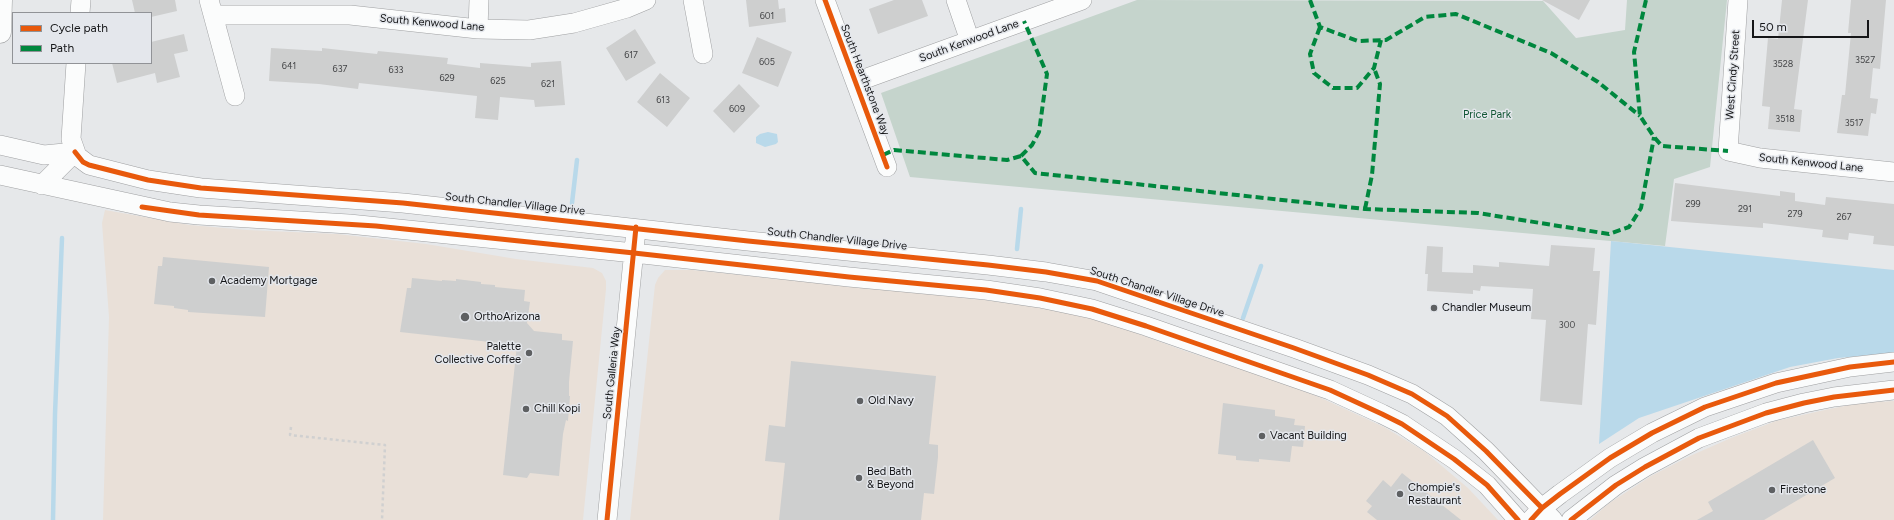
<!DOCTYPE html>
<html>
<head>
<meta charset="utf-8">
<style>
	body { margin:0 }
	#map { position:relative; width:1894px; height:520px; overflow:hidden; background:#e6e8ea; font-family:Figtree,sans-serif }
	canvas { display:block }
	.legend { position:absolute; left:12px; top:12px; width:140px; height:52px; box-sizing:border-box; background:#e4e7ec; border:1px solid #919397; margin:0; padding:5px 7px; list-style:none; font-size:12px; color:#151618 }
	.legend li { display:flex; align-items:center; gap:8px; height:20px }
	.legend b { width:20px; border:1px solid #919397 }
	.scale { position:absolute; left:1752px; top:20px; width:117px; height:18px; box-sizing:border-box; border:2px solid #151618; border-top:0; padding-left:5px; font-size:12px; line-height:14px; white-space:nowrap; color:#151618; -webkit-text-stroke:3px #e4e7ec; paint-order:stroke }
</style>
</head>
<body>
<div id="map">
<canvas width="1894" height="520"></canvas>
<ul class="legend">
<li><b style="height:5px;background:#e8590c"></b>Cycle path</li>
<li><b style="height:5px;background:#00873e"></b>Path</li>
</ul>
<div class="scale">50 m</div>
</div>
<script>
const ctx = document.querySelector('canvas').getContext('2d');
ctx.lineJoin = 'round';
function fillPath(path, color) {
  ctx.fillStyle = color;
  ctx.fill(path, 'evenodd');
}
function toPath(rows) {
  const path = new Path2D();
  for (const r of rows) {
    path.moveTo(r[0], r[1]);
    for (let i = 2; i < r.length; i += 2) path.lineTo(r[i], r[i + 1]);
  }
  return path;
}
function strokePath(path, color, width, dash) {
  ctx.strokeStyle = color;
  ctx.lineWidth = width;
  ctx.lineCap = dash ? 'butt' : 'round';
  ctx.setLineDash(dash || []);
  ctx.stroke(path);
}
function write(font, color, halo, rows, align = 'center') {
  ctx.font = font + ' Figtree,sans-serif';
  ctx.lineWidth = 3;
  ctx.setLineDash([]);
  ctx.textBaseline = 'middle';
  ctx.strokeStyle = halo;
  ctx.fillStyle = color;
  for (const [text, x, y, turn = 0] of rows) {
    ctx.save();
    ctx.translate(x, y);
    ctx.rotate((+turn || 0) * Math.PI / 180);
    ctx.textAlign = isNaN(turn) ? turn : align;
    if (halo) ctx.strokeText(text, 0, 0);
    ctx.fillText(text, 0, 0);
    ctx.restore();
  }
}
fillPath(toPath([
	[105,210,190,225,247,230,337,234,426,244,516,259,593,268,602,273,606,281,606,289,583,520,103,520,109,317,102,223],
	[665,270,692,270,961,297,1057,309,1112,324,1185,351,1264,376,1319,397,1384,427,1424,451,1468,488,1498,520,630,520,655,285,658,278],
	[1894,401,1894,520,1590,520,1608,504,1651,476,1690,456,1731,438,1776,421,1820,411,1859,403]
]), '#e9e0d8');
fillPath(toPath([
	[1137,0,1543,1,1576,38,1625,30,1627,0,1727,0,1710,167,1674,179,1665,246,910,177,881,93]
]), '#c5d4cc');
fillPath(toPath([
	[768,132,777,134,778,142,776,144,765,147,756,143,756,137,760,134],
	[1611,241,1894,270,1894,353,1838,358,1790,367,1639,418,1599,444]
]), '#b9d9ea');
strokePath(toPath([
	[572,203,577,160],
	[1017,249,1021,209],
	[1243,318,1261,266],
	[53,520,55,414,62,238]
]), '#b9d9ea', 4.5);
fillPath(toPath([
	[132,0,175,0,177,11,151,17,151,13,135,13],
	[746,0,778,0,779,9,785,8,786,22,749,27],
	[894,0,922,0,928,16,878,34,869,9],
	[1542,0,1590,0,1579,20],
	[1782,0,1808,0,1794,109,1802,110,1800,132,1768,129,1770,107,1762,106,1768,38,1778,39],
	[1851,0,1886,0,1880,69,1873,68,1870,98,1878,99,1876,114,1871,113,1868,136,1837,133,1842,95,1845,95,1851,33,1848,33],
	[635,29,656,63,626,81,606,48],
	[184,34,188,51,174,54,180,77,157,83,155,73,117,83,112,63,151,63,151,42],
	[757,37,792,52,778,87,742,73],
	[271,48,322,51,322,48,377,54,378,51,448,58,447,64,480,68,480,63,531,67,531,63,561,61,565,105,535,107,534,100,500,97,498,120,475,118,477,96,359,83,358,89,319,84,269,81],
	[660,73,690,98,667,127,637,102],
	[739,84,760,106,734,133,713,111],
	[1675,183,1780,196,1780,191,1795,193,1795,201,1825,205,1826,197,1894,204,1894,246,1873,244,1874,236,1849,233,1848,240,1822,237,1823,230,1763,223,1763,228,1671,221],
	[1551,245,1595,248,1593,271,1600,271,1596,325,1588,324,1582,405,1540,401,1546,320,1531,319,1533,289,1481,286,1480,291,1473,290,1473,294,1427,291,1428,274,1425,274,1427,246,1443,247,1442,272,1473,273,1473,265,1499,267,1499,262,1549,266],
	[163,257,269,267,265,317,188,312,188,310,174,308,174,306,154,304,158,266,162,266],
	[412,278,442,281,442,280,456,281,456,279,481,282,481,284,495,285,495,287,525,290,524,301,530,302,527,323,534,331,562,334,562,340,573,341,569,382,569,396,570,396,568,421,566,420,563,434,559,476,530,473,527,478,503,475,517,345,400,332,407,288,411,288],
	[791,361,936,376,929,444,938,445,938,457,934,494,924,493,921,520,779,520,785,463,765,461,769,425,785,427],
	[1223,403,1275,410,1275,416,1295,419,1294,425,1305,426,1303,447,1292,446,1290,462,1259,459,1259,462,1236,460,1236,456,1218,454],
	[1813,440,1835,478,1764,520,1697,520,1713,511,1708,502],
	[1402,473,1461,520,1377,520,1367,512,1372,506,1366,501,1383,480,1391,487]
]), '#cecfcf');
const minor = toPath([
	[209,0,235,96],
	[693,0,703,54],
	[825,0,887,167],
	[956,0,970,41],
	[1738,0,1728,151,1760,158,1894,172],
	[80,13,81,0],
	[213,15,350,15,478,29,529,30,574,23,627,8,646,0],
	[478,29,479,0],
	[76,63,71,139,77,156,89,165,148,180,201,188,403,203,748,241,988,265,1046,272,1097,281,1294,348,1368,375,1412,394,1447,416,1486,451,1553,520],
	[856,82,1082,0],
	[0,145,44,155,75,152],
	[0,175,170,212,199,215,349,224,634,253,849,277,986,290,1040,298,1092,309,1146,326,1330,390,1382,414,1402,424,1454,459,1487,485,1518,520],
	[42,185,75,152],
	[607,520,635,240],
	[1531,520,1542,508,1560,494,1610,458,1652,433,1705,407,1776,383,1850,367,1894,362],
	[1571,520,1616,485,1645,467,1699,438,1766,413,1804,403,1834,397,1894,390]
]);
const highway = toPath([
	[0,32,1,0]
]);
strokePath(minor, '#9fa0a2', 20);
strokePath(highway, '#9fa0a2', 23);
strokePath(toPath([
	[291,427,290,435,385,445,382,520]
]), '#d0d0d0', 2.5, [3, 3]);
strokePath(minor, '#fbfcfc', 19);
strokePath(highway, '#fbfcfc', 22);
strokePath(toPath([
	[1310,0,1320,27,1358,41,1386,40,1425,17,1456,14,1551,53,1598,82,1640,116],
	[1646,0,1634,52,1640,116,1654,137,1662,146,1728,151],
	[1320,27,1310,54,1314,73,1333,88,1357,88,1374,68,1381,40],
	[883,155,894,150,1007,160,1021,156,1035,173,1365,209,1478,213,1609,234,1629,227,1641,208,1654,137],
	[1021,156,1032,145,1039,132,1047,74,1024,21],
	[1365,209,1372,175,1380,84,1374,68]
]), '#00873e', 4, [8, 4]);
strokePath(toPath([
	[825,0,887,167],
	[75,152,83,162,89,165,148,180,201,188,403,203,748,241,988,265,1046,272,1097,281,1294,348,1368,375,1412,394,1447,416,1486,451,1542,508],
	[142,207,199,215,376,226,634,253,849,277,986,290,1040,298,1092,309,1146,326,1330,390,1382,414,1402,424,1454,459,1487,485,1518,520],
	[607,520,636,227],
	[1531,520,1542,508,1560,494,1610,458,1652,433,1705,407,1776,383,1850,367,1894,362],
	[1571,520,1616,485,1645,467,1699,438,1766,413,1804,403,1834,397,1894,390]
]), '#e8590c', 5);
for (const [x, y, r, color] of [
	[212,281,4,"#5e6062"],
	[1434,308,4,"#5e6062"],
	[465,317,5,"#5e6062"],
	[529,353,4,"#5e6062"],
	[860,401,4,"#5e6062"],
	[526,409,4,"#5e6062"],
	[1262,436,4,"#5e6062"],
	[859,478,4,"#5e6062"],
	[1772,490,4,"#5e6062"],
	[1400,494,4,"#5e6062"]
]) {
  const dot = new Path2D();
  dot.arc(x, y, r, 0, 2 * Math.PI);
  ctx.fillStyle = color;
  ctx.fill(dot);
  strokePath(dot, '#e4e7ec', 1.5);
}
write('9px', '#444547', null, [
	["601",767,16],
	["617",631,55],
	["3527",1865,60],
	["605",767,62],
	["3528",1783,64],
	["641",289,66],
	["637",340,69],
	["633",396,70],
	["629",447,78],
	["625",498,81],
	["621",548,84],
	["613",663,100],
	["609",737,109],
	["3518",1785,119],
	["3517",1854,123],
	["299",1693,204],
	["291",1745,209],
	["279",1795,214],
	["267",1844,217],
	["300",1567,325]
]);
write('11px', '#151618', '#e4e7ec', [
	["South Kenwood Lane",432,23,5],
	["South Kenwood Lane",969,41,-20],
	["West Cindy Street",1733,75,-86],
	["South Hearthstone Way",865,80,69],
	["South Kenwood Lane",1811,163,6],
	["South Chandler Village Drive",515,204,6],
	["South Chandler Village Drive",837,239,6],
	["South Chandler Village Drive",1157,292,18],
	["South Galleria Way",612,373,-84]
]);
write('11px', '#135736', '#e4e7ec', [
	["Price Park",1487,115]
]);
write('11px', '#151618', '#e4e7ec', [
	["Academy Mortgage",220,281],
	["Chandler Museum",1442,308],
	["OrthoArizona",474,317],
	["Palette",521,347,"right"],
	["Collective Coffee",521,360,"right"],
	["Old Navy",868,401],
	["Chill Kopi",534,409],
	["Vacant Building",1270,436],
	["Bed Bath",867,472],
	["& Beyond",867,485],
	["Chompie's",1408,488],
	["Restaurant",1408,501],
	["Firestone",1780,490]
], 'left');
</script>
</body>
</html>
